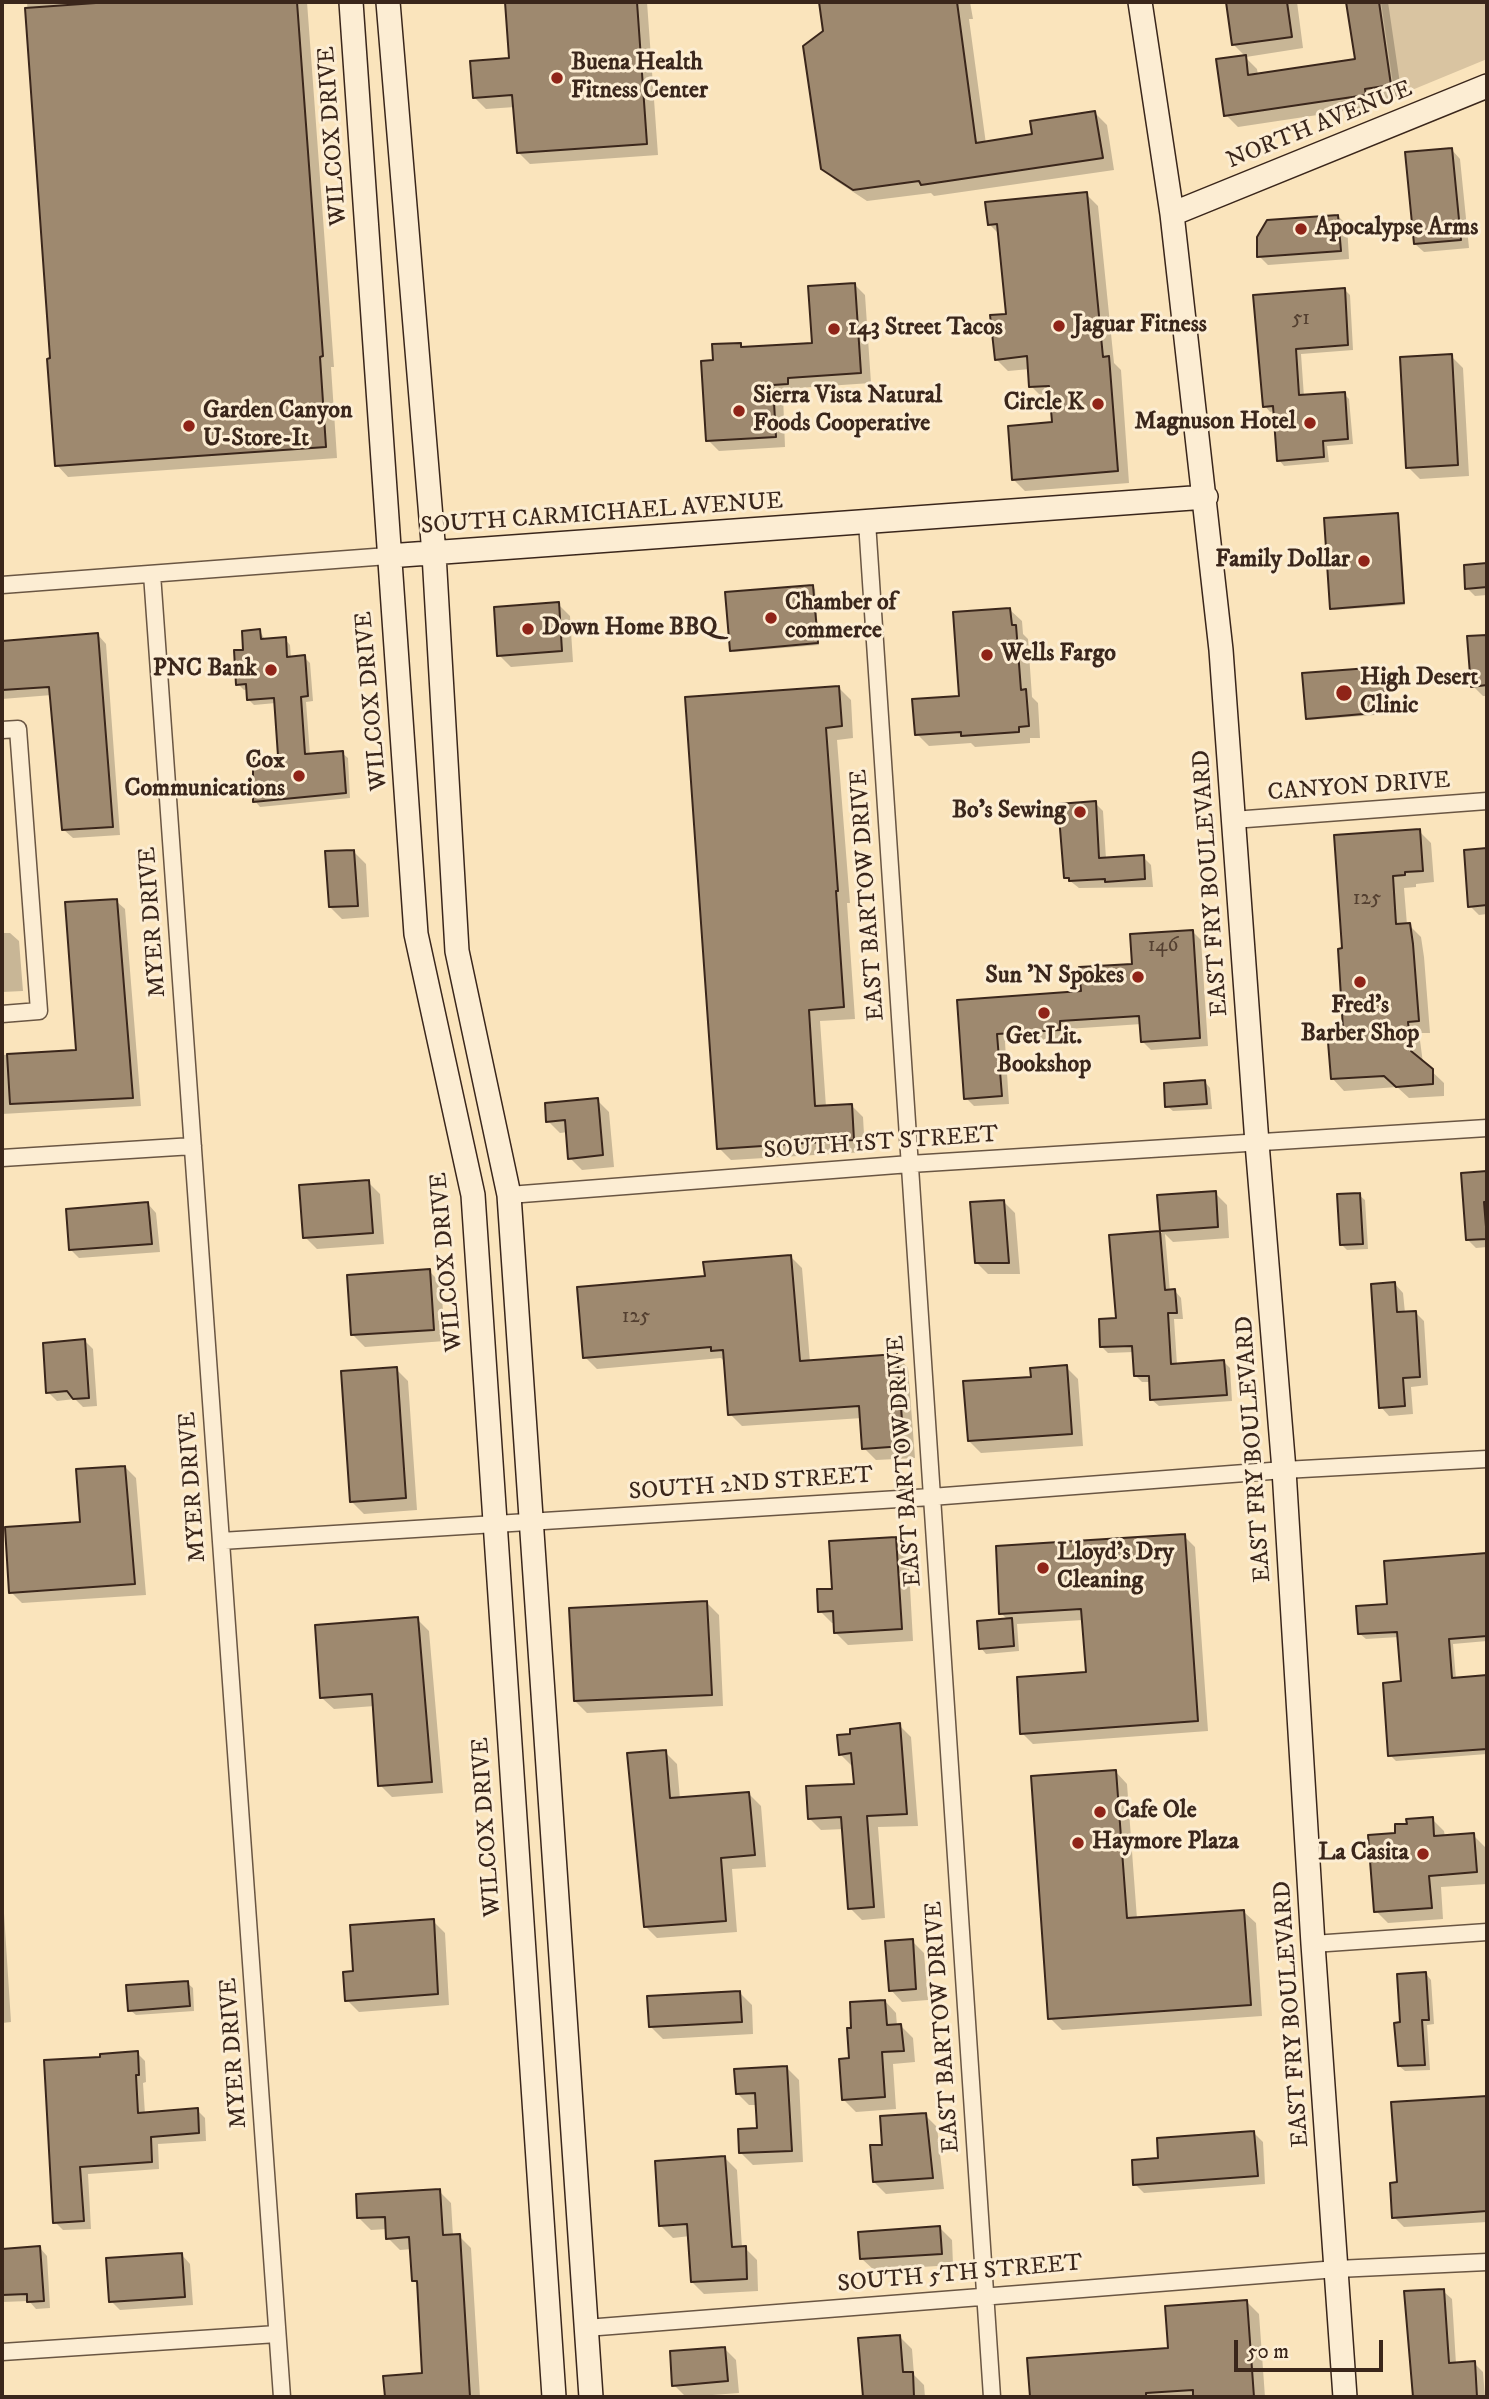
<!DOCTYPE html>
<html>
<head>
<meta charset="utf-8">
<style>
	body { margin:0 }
	#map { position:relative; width:1489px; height:2399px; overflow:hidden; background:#fae4bc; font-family:"IM FELL DW Pica",serif }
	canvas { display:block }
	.frame { position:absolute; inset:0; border:4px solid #3a261b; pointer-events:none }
	.scale { position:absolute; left:1234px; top:2340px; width:149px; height:32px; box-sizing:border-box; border:4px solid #3a261b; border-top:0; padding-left:9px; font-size:21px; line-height:24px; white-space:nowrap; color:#3a261b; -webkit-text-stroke:5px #fcedd3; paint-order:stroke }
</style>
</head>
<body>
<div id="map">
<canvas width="1489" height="2399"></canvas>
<div class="frame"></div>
<div class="scale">50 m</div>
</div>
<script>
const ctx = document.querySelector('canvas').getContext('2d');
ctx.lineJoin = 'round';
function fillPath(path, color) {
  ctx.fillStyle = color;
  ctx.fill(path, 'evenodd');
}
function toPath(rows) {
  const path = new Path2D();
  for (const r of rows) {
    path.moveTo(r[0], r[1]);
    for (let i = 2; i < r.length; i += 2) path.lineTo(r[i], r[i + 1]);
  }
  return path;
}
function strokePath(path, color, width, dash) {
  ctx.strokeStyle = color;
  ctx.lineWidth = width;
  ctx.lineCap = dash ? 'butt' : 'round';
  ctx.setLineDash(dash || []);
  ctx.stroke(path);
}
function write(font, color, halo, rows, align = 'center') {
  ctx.font = font + ' "IM FELL DW Pica",serif';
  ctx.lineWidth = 6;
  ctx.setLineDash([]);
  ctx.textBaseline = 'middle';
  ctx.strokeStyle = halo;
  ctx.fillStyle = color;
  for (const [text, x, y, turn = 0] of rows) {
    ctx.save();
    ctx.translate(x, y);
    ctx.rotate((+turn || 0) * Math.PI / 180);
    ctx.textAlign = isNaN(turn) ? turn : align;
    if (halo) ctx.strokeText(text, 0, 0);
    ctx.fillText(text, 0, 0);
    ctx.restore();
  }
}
fillPath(toPath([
	[1381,2,1487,2,1487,59,1395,97]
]), '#d9c4a1');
fillPath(toPath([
	[27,2,307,2,334,367,331,367,337,458,68,477,57,465],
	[507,2,647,2,658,155,530,164,518,152,515,107,486,109,474,97,511,59],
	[821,2,970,2,973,19,969,19,986,144,1034,136,1095,113,1107,125,1114,170,934,196,931,193,867,201,835,180,822,168,825,32],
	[1228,2,1297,2,1303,48,1246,57,1234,45],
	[1348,2,1388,2,1402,97,1376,101,1377,106,1238,127,1226,115,1245,57,1257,69,1258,75,1357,60],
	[1452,150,1460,159,1469,248,1424,252,1415,244],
	[1086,194,1098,206,1114,363,1121,370,1129,483,1025,491,1013,479,1054,424,1052,397,1043,398,1031,386,1030,369,1008,371,996,359,1008,315,999,234,989,224],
	[1338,216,1347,225,1349,259,1268,265,1259,256],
	[854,284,865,295,871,383,798,388,798,394,783,395,785,447,719,451,708,440,715,362,740,344,744,349,813,345],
	[1344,289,1350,295,1353,350,1301,354,1304,397,1344,394,1349,399,1353,444,1327,446,1329,462,1284,466,1279,460,1275,411,1270,412,1265,406,1255,296],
	[1451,356,1463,368,1469,476,1420,479,1408,467],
	[1397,515,1399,517,1405,605,1334,610,1332,608],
	[1487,565,1487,595,1475,596,1467,588,1466,567],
	[812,587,815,589,819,645,734,652,731,650],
	[558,604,570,616,573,662,511,667,499,655],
	[1010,610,1022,621,1023,634,1028,639,1032,697,1038,703,1040,738,1030,738,1030,743,975,747,971,743,929,746,917,734,960,698],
	[260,631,265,640,285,639,290,645,291,658,304,657,310,663,313,701,306,702,310,755,342,753,348,758,350,798,260,807,255,801,280,758,276,703,254,705,248,699,248,689,244,690,238,684,245,651],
	[98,635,106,644,120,835,73,838,64,830,52,695,2,699,2,643],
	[1487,637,1487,696,1483,696,1473,686,1469,638],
	[1383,668,1385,671,1388,714,1310,720,1308,718],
	[839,688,851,700,853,738,837,740,850,903,847,903,855,1019,820,1021,826,1107,851,1105,863,1117,865,1152,731,1160,719,1148,687,699],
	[1095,803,1103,811,1106,859,1143,857,1151,865,1153,887,1079,888,1065,877],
	[1419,831,1431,843,1434,882,1416,884,1416,887,1404,888,1407,925,1409,925,1421,937,1424,957,1430,1033,1419,1033,1423,1063,1444,1083,1444,1096,1409,1098,1397,1087,1344,1091,1333,1079,1336,1043,1345,1030,1344,950],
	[1487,850,1487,914,1479,915,1470,906,1466,852],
	[354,852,366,864,369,917,342,919,330,907],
	[116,901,125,909,141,1106,2,1114,2,1055,78,1051],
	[1193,932,1201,940,1208,1046,1151,1050,1143,1042,1142,1024,1067,1029,1068,1038,1005,1042,1009,1104,974,1106,966,1098,959,1002,1083,993],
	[2,933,10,933,19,941,23,991,2,992],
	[1205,1082,1210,1088,1212,1109,1173,1111,1167,1106],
	[597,1100,609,1112,614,1167,582,1170,570,1158,568,1132,560,1133,548,1121],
	[1487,1173,1487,1247,1476,1248,1467,1239,1463,1175],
	[368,1182,380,1194,384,1244,317,1249,305,1237],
	[1215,1193,1227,1205,1229,1238,1173,1242,1165,1234,1170,1292,1175,1291,1181,1298,1183,1319,1174,1319,1177,1365,1224,1362,1230,1368,1232,1401,1159,1406,1152,1400,1151,1382,1142,1382,1136,1376,1134,1352,1108,1353,1101,1346,1117,1319,1111,1236,1162,1233,1159,1197],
	[1359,1195,1365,1200,1368,1249,1347,1250,1342,1245],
	[1003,1201,1015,1213,1020,1274,988,1274,976,1262],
	[148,1204,156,1213,160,1252,79,1258,71,1250],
	[790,1256,802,1268,810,1362,897,1356,908,1368,915,1458,876,1460,864,1448,862,1418,742,1426,730,1414,725,1362,721,1358,597,1369,585,1357,707,1277],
	[429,1271,441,1283,445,1341,365,1347,353,1335],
	[1395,1284,1403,1293,1405,1313,1415,1312,1424,1321,1428,1385,1411,1387,1413,1414,1389,1416,1381,1407],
	[84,1340,93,1349,97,1406,83,1407,75,1399,57,1401,48,1392],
	[1066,1367,1078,1379,1083,1446,981,1453,969,1441],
	[396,1369,408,1381,417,1510,364,1514,352,1502],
	[125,1467,136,1478,146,1595,22,1603,11,1592,81,1523],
	[1184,1536,1195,1547,1208,1731,1033,1744,1022,1733,1087,1674,1083,1620,1017,1624,1019,1651,986,1654,981,1648,1008,1620,1001,1613],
	[896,1539,908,1551,913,1641,848,1645,836,1633,835,1623,832,1623,820,1611,834,1590],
	[1487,1555,1487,1641,1453,1644,1456,1679,1487,1677,1487,1754,1396,1761,1390,1755,1403,1683,1399,1637,1366,1639,1360,1634,1389,1605,1386,1562],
	[707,1603,719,1615,723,1706,587,1713,575,1701],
	[417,1619,429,1631,443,1793,392,1797,380,1785,375,1706,334,1709,322,1698],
	[899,1725,911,1737,918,1826,878,1827,885,1918,862,1920,850,1908,844,1829,821,1830,809,1818,855,1786,852,1766,840,1754,852,1736],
	[665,1752,677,1764,680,1799,749,1794,761,1806,766,1867,732,1869,737,1932,657,1938,645,1926],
	[1116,1772,1127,1784,1137,1919,1244,1912,1256,1923,1262,2016,1062,2030,1050,2018],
	[1432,1819,1444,1831,1445,1837,1473,1835,1485,1847,1487,1884,1441,1887,1443,1919,1388,1923,1376,1911,1397,1835],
	[2,1882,11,2022,2,2023],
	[433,1921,445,1933,449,2005,359,2012,347,2000,355,1973],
	[912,1941,924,1953,928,2000,902,2002,891,1990],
	[1426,1974,1431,1980,1434,2024,1427,2025,1430,2070,1405,2071,1399,2066,1402,2024],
	[187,1983,193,1988,194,2011,136,2015,130,2010],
	[740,1993,752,2005,753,2034,663,2039,651,2027],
	[885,2001,896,2013,897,2026,901,2026,913,2038,915,2062,893,2064,896,2109,856,2112,844,2100,853,2030],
	[137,2053,145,2061,146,2082,143,2083,145,2114,197,2110,205,2118,206,2141,158,2144,159,2169,88,2174,91,2229,63,2230,55,2222,102,2059],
	[787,2068,799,2080,803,2162,753,2165,741,2153,759,2129,758,2105,749,2105,737,2093],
	[1487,2098,1487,2222,1404,2227,1394,2217,1398,2184,1393,2104],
	[925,2115,937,2127,944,2189,886,2194,874,2182,884,2146],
	[1254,2133,1263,2142,1265,2184,1144,2193,1135,2184,1160,2160],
	[725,2158,737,2170,742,2248,745,2248,757,2260,758,2291,704,2294,692,2282,690,2236,673,2238,661,2226],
	[439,2191,451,2203,453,2236,459,2236,471,2248,480,2397,386,2397,385,2377,424,2375,419,2285,414,2281,412,2249,400,2250,388,2238,388,2229,371,2230,359,2218],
	[940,2228,952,2240,953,2265,874,2270,862,2259],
	[40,2248,47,2256,50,2308,36,2309,29,2301,2,2302,2,2251],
	[182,2255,190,2264,193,2305,120,2310,111,2301],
	[1443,2291,1452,2299,1456,2364,1474,2363,1483,2372,1485,2397,1414,2397,1406,2293],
	[1247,2302,1259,2314,1265,2397,1031,2397,1029,2360,1170,2350],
	[900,2337,912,2349,914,2375,924,2385,925,2397,865,2397,860,2340],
	[724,2348,736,2360,739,2393,686,2397,674,2385]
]), '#0003');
const building = toPath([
	[110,2,297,2,323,356,320,357,326,447,55,466,47,359,50,358,25,8,110,2],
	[505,2,637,2,647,144,517,153,512,95,473,98,470,61,509,58,505,2],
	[819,2,957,2,976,143,1032,134,1030,121,1095,111,1103,158,921,185,919,181,853,190,821,169,803,46,823,31,819,2],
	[1226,2,1287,2,1292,37,1232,45,1226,2],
	[1346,2,1379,2,1391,85,1365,89,1366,95,1224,116,1216,59,1246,55,1248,75,1355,59,1346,2],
	[1452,148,1461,240,1414,244,1405,152,1452,148],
	[1087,192,1103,357,1109,356,1118,471,1012,480,1008,426,1052,422,1049,386,1029,387,1027,356,995,360,990,315,1006,314,997,224,988,225,985,202,1087,192],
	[1338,215,1341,251,1257,257,1257,237,1267,220,1338,215],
	[855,283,861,373,788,378,788,384,773,385,776,437,706,441,701,361,713,360,712,344,741,343,741,347,812,343,808,286,855,283],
	[1345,288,1348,345,1296,349,1299,395,1345,392,1348,439,1323,441,1324,457,1277,461,1273,406,1263,407,1253,295,1345,288],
	[1452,354,1458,465,1406,468,1400,357,1452,354],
	[1398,513,1404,603,1330,609,1324,518,1398,513],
	[1487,563,1487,587,1465,589,1464,565,1487,563],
	[813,585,818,643,730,651,725,592,813,585],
	[559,602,562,651,497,656,494,607,559,602],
	[1010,608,1012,625,1016,625,1021,690,1026,689,1029,726,1019,727,1019,732,961,736,961,732,915,735,912,699,959,696,953,612,1010,608],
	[260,629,261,639,286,637,287,657,305,655,308,696,301,697,305,754,343,751,346,793,253,802,253,758,278,756,274,698,247,700,246,684,236,685,234,650,243,650,242,631,260,629],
	[98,633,113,827,62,830,49,687,2,690,2,641,98,633],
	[1487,635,1487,685,1471,687,1467,636,1487,635],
	[1383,667,1386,712,1306,719,1302,673,1383,667],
	[839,686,842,726,826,728,838,891,836,891,844,1007,809,1010,815,1106,852,1104,854,1140,717,1149,685,697,839,686],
	[1096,801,1099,858,1144,855,1145,879,1105,882,1105,879,1069,881,1069,878,1064,878,1058,804,1096,801],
	[1420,829,1423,871,1405,872,1405,875,1393,876,1396,924,1410,923,1413,944,1419,1021,1408,1022,1411,1051,1433,1069,1433,1084,1396,1087,1384,1076,1331,1079,1328,1042,1334,1042,1334,1029,1343,1029,1338,949,1342,948,1334,835,1420,829],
	[1487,848,1487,905,1468,907,1464,850,1487,848],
	[354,850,358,906,329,907,325,851,354,850],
	[117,899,133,1098,10,1104,7,1054,76,1050,65,902,117,899],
	[1193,930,1200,1038,1141,1042,1139,1016,1060,1021,1060,1030,997,1034,1002,1096,964,1099,957,1000,1081,991,1079,967,1132,964,1130,934,1193,930],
	[1205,1080,1207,1104,1165,1107,1164,1083,1205,1080],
	[598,1098,603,1155,568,1159,565,1120,546,1122,545,1103,598,1098],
	[1487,1171,1487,1202,1484,1202,1487,1239,1466,1240,1461,1173,1487,1171],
	[369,1180,373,1233,303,1238,299,1185,369,1180],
	[1216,1191,1218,1227,1160,1231,1157,1195,1216,1191],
	[1360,1193,1363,1244,1340,1245,1337,1194,1360,1193],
	[1004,1200,1009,1263,975,1263,970,1202,1004,1200],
	[148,1202,152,1244,69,1250,66,1209,148,1202],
	[1160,1231,1165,1290,1175,1289,1177,1313,1168,1313,1171,1364,1224,1360,1227,1395,1150,1400,1149,1376,1134,1376,1132,1346,1100,1347,1099,1319,1116,1318,1109,1235,1160,1231],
	[791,1255,800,1361,897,1354,904,1446,862,1449,859,1406,728,1415,723,1350,711,1351,711,1347,583,1358,577,1287,705,1276,703,1262,791,1255],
	[430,1269,434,1330,351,1335,347,1275,430,1269],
	[1395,1282,1397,1312,1416,1311,1420,1377,1403,1378,1405,1406,1379,1408,1371,1284,1395,1282],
	[85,1339,89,1398,73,1399,67,1391,46,1393,43,1343,85,1339],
	[1067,1365,1072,1434,968,1441,963,1381,1031,1377,1030,1368,1067,1365],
	[397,1367,406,1498,350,1502,341,1371,397,1367],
	[125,1466,135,1584,9,1593,5,1527,80,1522,76,1469,125,1466],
	[1185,1534,1198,1721,1020,1734,1017,1677,1086,1672,1081,1609,999,1614,996,1546,1185,1534],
	[896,1537,902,1629,834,1633,833,1611,818,1612,817,1589,832,1589,829,1541,896,1537],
	[1487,1553,1487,1636,1449,1639,1452,1678,1487,1675,1487,1749,1388,1756,1383,1683,1401,1681,1397,1632,1358,1634,1356,1606,1387,1604,1384,1561,1487,1553],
	[707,1601,712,1695,574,1701,569,1608,707,1601],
	[418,1617,432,1782,378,1786,372,1694,320,1698,315,1625,418,1617],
	[1012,1618,1014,1646,979,1649,977,1621,1012,1618],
	[900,1723,907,1814,867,1816,874,1907,848,1909,841,1817,808,1819,806,1786,854,1784,851,1753,839,1755,837,1735,850,1734,850,1729,900,1723],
	[666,1750,670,1798,749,1792,755,1855,721,1858,726,1921,644,1927,627,1753,666,1750],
	[1116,1770,1127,1918,1244,1910,1251,2005,1048,2019,1031,1776,1116,1770],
	[1433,1817,1434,1836,1474,1833,1477,1872,1429,1876,1432,1908,1374,1912,1368,1835,1395,1833,1395,1824,1407,1824,1406,1819,1433,1817],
	[434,1919,438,1994,345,2001,343,1972,353,1971,350,1925,434,1919],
	[913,1939,916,1989,889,1991,885,1941,913,1939],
	[1426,1972,1429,2020,1422,2020,1425,2065,1398,2066,1394,2023,1400,2022,1397,1974,1426,1972],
	[188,1981,190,2006,128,2011,126,1985,188,1981],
	[740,1991,742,2022,649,2027,647,1996,740,1991],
	[885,2000,887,2025,901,2024,904,2051,882,2052,885,2097,842,2100,839,2059,849,2058,847,2028,851,2028,850,2002,885,2000],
	[138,2051,139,2075,136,2075,138,2113,198,2108,199,2133,151,2137,152,2162,80,2167,84,2221,53,2223,44,2060,100,2057,100,2054,138,2051],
	[787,2066,792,2151,739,2153,738,2129,757,2128,755,2093,736,2094,734,2069,787,2066],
	[1487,2096,1487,2211,1392,2218,1390,2183,1397,2182,1391,2102,1487,2096],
	[926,2113,933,2178,873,2182,870,2145,882,2145,880,2116,926,2113],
	[1254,2131,1258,2176,1133,2185,1132,2160,1158,2158,1157,2138,1254,2131],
	[725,2156,732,2247,746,2246,747,2279,691,2282,687,2224,659,2226,655,2161,725,2156],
	[440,2189,443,2235,460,2234,470,2397,385,2397,383,2376,422,2373,417,2281,412,2281,409,2237,386,2239,385,2217,357,2218,356,2194,440,2189],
	[940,2226,942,2254,860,2259,858,2232,940,2226],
	[40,2246,44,2301,27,2302,27,2294,2,2295,2,2249,40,2246],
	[182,2253,185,2297,109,2302,106,2258,182,2253],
	[1444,2289,1449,2363,1475,2361,1477,2397,1413,2397,1404,2291,1444,2289],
	[1247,2300,1254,2397,1193,2397,1193,2390,1146,2393,1146,2397,1030,2397,1027,2358,1168,2348,1165,2306,1247,2300],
	[900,2335,903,2372,913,2372,914,2397,863,2397,858,2338,900,2335],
	[725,2347,728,2381,672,2386,670,2351,725,2347]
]);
fillPath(building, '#9e896f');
strokePath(building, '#3a261b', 2);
const street = toPath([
	[867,522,992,2397],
	[152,574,282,2397],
	[2,585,388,556],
	[2,730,18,729,39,1011,2,1014],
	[1233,820,1487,801],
	[2,1158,193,1146],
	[509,1195,910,1164,1487,1128],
	[221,1541,931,1497,1284,1470,1487,1459],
	[1313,1944,1487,1932],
	[586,2328,1337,2269,1487,2262],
	[2,2352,277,2334]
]);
const secondary = toPath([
	[351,2,416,934,473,1195,554,2397],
	[388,2,434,554,457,951,509,1195,591,2397],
	[1140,2,1172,214,1221,650,1257,1143,1284,1470,1313,1944,1345,2397],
	[1172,214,1487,86],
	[388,556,1206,497]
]);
strokePath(street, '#6a5643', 19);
strokePath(secondary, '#3a261b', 26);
strokePath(street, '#fcedd3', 16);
strokePath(secondary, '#fcedd3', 23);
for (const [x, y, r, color] of [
	[557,78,7,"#8f2418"],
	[1301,229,7,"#8f2418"],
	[1059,326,7,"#8f2418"],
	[834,329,7,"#8f2418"],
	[1098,404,7,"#8f2418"],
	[739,411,7,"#8f2418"],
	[1310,423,7,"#8f2418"],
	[189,426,7,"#8f2418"],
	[1364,561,7,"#8f2418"],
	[771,618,7,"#8f2418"],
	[528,629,7,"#8f2418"],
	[987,655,7,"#8f2418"],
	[271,670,7,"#8f2418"],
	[1344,693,9,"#8f2418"],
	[299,776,7,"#8f2418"],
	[1080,812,7,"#8f2418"],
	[1138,977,7,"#8f2418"],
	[1360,982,7,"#8f2418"],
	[1044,1013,7,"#8f2418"],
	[1043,1568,7,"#8f2418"],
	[1100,1812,7,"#8f2418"],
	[1078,1843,7,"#8f2418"],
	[1423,1854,7,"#8f2418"]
]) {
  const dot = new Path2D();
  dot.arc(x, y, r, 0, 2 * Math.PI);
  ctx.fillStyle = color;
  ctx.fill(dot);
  strokePath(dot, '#fcedd3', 2.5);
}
write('21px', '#533f30', null, [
	["51",1301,320],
	["125",1367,900],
	["146",1163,947],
	["125",636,1318]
]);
write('bold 24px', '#3a261b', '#fcedd3', [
	["Buena Health",571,64],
	["Fitness Center",571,92],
	["Apocalypse Arms",1315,229],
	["Jaguar Fitness",1073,326],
	["143 Street Tacos",848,329],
	["Sierra Vista Natural",753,397],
	["Foods Cooperative",753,425],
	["Circle K",1084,404,"right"],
	["Garden Canyon",203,412],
	["U-Store-It",203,440],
	["Magnuson Hotel",1296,423,"right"],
	["Family Dollar",1350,561,"right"],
	["Chamber of",785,604],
	["commerce",785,632],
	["Down Home BBQ",542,629],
	["Wells Fargo",1001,655],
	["PNC Bank",257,670,"right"],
	["High Desert",1360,679],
	["Clinic",1360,707],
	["Cox",285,762,"right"],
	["Communications",285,790,"right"],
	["Bo's Sewing",1066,812,"right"],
	["Sun 'N Spokes",1124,977,"right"],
	["Fred's",1360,1007,"center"],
	["Barber Shop",1360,1035,"center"],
	["Get Lit.",1044,1038,"center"],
	["Bookshop",1044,1066,"center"],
	["Lloyd's Dry",1057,1554],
	["Cleaning",1057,1582],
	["Cafe Ole",1114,1812],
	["Haymore Plaza",1092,1843],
	["La Casita",1409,1854,"right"]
], 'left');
write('24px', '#3a261b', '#fcedd3', [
	["NORTH AVENUE",1320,126,-22],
	["WILCOX DRIVE",334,136,-94],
	["SOUTH CARMICHAEL AVENUE",602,515,-4],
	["WILCOX DRIVE",373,701,-95],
	["CANYON DRIVE",1359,788,-4],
	["EAST FRY BOULEVARD",1212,883,-94],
	["EAST BARTOW DRIVE",869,895,-94],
	["MYER DRIVE",154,922,-94],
	["SOUTH 1ST STREET",881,1144,-4],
	["WILCOX DRIVE",448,1262,-95],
	["EAST FRY BOULEVARD",1255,1449,-94],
	["EAST BARTOW DRIVE",906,1461,-94],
	["SOUTH 2ND STREET",751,1485,-4],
	["MYER DRIVE",194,1487,-94],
	["WILCOX DRIVE",488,1827,-94],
	["EAST FRY BOULEVARD",1293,2014,-94],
	["EAST BARTOW DRIVE",944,2027,-94],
	["MYER DRIVE",235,2053,-94],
	["SOUTH 5TH STREET",960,2275,-5]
]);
</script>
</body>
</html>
